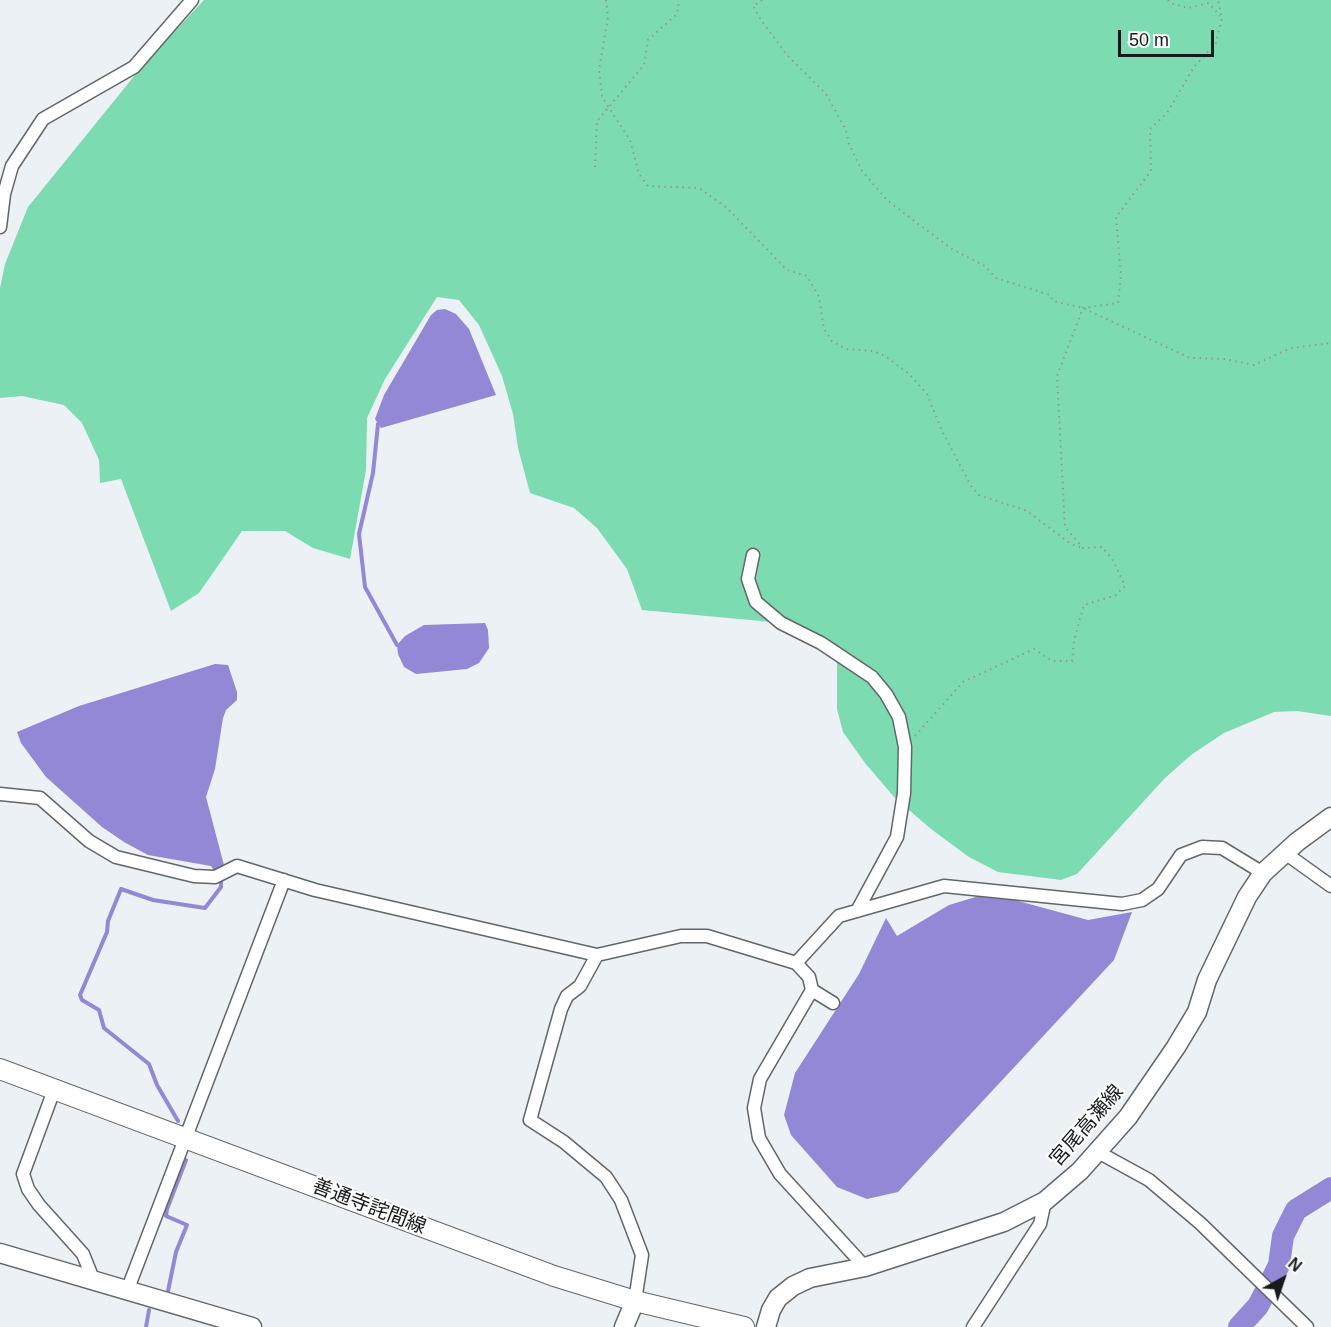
<!DOCTYPE html>
<html>
<head>
<meta charset="utf-8">
<style>
	body { margin:0 }
	#map { position:relative; width:1331px; height:1327px; overflow:hidden; background:#ebf1f4; font-family:Helvetica,sans-serif }
	canvas { display:block }
	.north { position:absolute; left:1253px; top:1249px; width:60px; height:60px; -webkit-text-stroke:4px #fcfefe; paint-order:stroke; rotate:40deg; font-size:16px; font-weight:700; line-height:24px; text-align:center; color:#17191a }
	.north::after { content:''; display:block; margin:auto; width:21px; height:27px; background:#17191a; clip-path:polygon(50% 0,100% 100%,50% 72%,0 100%) }
	.scale { position:absolute; left:1118px; top:30px; width:96px; height:27px; box-sizing:border-box; border:3px solid #17191a; border-top:0; padding-left:8px; font-size:18px; line-height:21px; white-space:nowrap; color:#17191a; -webkit-text-stroke:4px #fcfefe; paint-order:stroke }
</style>
</head>
<body>
<div id="map">
<canvas width="1331" height="1327"></canvas>
<div class="north">N</div>
<div class="scale">50 m</div>
</div>
<script>
const ctx = document.querySelector('canvas').getContext('2d');
ctx.lineJoin = 'round';
function fillPath(path, color) {
  ctx.fillStyle = color;
  ctx.fill(path, 'evenodd');
}
function toPath(rows) {
  const path = new Path2D();
  for (const r of rows) {
    path.moveTo(r[0], r[1]);
    for (let i = 2; i < r.length; i += 2) path.lineTo(r[i], r[i + 1]);
  }
  return path;
}
function strokePath(path, color, width, dash) {
  ctx.strokeStyle = color;
  ctx.lineWidth = width;
  ctx.lineCap = dash ? 'butt' : 'round';
  ctx.setLineDash(dash || []);
  ctx.stroke(path);
}
function write(font, color, halo, rows, align = 'center') {
  ctx.font = font + ' Helvetica,"Noto Sans JP",sans-serif';
  ctx.lineWidth = 4.5;
  ctx.setLineDash([]);
  ctx.textBaseline = 'middle';
  ctx.strokeStyle = halo;
  ctx.fillStyle = color;
  for (const [text, x, y, turn = 0] of rows) {
    ctx.save();
    ctx.translate(x, y);
    ctx.rotate((+turn || 0) * Math.PI / 180);
    ctx.textAlign = isNaN(turn) ? turn : align;
    if (halo) ctx.strokeText(text, 0, 0);
    ctx.fillText(text, 0, 0);
    ctx.restore();
  }
}
fillPath(toPath([
	[204,0,1331,0,1331,716,1297,711,1274,712,1224,733,1191,755,1165,778,1077,874,1061,880,998,872,969,857,931,829,895,798,865,763,843,732,837,709,837,663,831,648,793,624,642,610,627,569,597,528,574,508,530,493,518,448,513,414,502,376,479,325,459,300,437,297,385,379,367,418,366,470,350,559,313,548,285,531,242,531,199,593,171,611,121,479,100,483,99,460,82,423,64,405,22,396,0,398,0,288,5,264,28,207,144,64]
]), '#7ddbb1');
fillPath(toPath([
	[445,309,456,314,469,329,496,395,381,428,375,419,384,395,431,315,437,310],
	[485,623,488,630,489,648,479,663,467,669,416,674,404,667,398,654,397,645,405,636,424,625],
	[215,664,228,665,237,692,237,700,226,710,223,718,215,769,206,797,225,869,215,872,211,866,148,855,124,842,102,827,46,777,21,743,17,732,79,706],
	[989,893,1088,920,1132,912,1114,960,898,1192,867,1199,837,1187,791,1135,784,1115,795,1073,859,974,886,918,897,936,949,905]
]), '#9288d5');
strokePath(toPath([
	[378,424,373,473,359,534,365,587,397,645],
	[178,1121,157,1085,149,1064,104,1028,99,1010,82,1000,80,995,107,932,108,921,121,889,153,900,205,908,221,887,221,879],
	[167,1296,176,1252,187,1225,166,1216,167,1209,186,1160],
	[146,1327,149,1310]
]), '#9288d5', 4);
strokePath(toPath([
	[1239,1327,1258,1306,1271,1281,1279,1265,1283,1236,1296,1210,1331,1188]
]), '#9288d5', 22);
const street = toPath([
	[0,227,4,194,12,166,43,119,134,67,192,0],
	[753,555,748,579,756,602,781,623,821,643,872,677,886,694,899,717,905,747,904,793,897,837,857,911],
	[0,794,40,798,89,841,116,857,194,876,215,877,237,866,315,890,597,955,681,936,707,936,796,963,809,977,812,990,760,1079,754,1108,759,1138,780,1174,865,1267],
	[1285,853,1331,886],
	[597,955,580,986,567,996,561,1009,530,1120,564,1142,606,1177,621,1200,642,1255,635,1301],
	[796,963,839,916,944,886,1122,904,1142,900,1158,889,1181,855,1202,847,1222,848,1263,873],
	[812,990,833,1003],
	[54,1090,23,1174,28,1189,39,1205,83,1254,93,1279],
	[1098,1152,1149,1180,1200,1223,1307,1327],
	[127,1291,284,880],
	[973,1327,1040,1224,1045,1201]
]);
const secondary = toPath([
	[0,1253,252,1327],
	[624,1327,635,1301],
	[766,1327,771,1310,778,1298,793,1286,810,1278,865,1267,1004,1222,1045,1201,1080,1171,1128,1117,1176,1047,1197,1012,1207,980,1247,897,1263,873,1297,842,1331,817]
]);
const primary = toPath([
	[0,1069,554,1276,635,1301,744,1327]
]);
strokePath(street, '#616769', 15);
strokePath(secondary, '#616769', 21);
strokePath(primary, '#616769', 22);
strokePath(toPath([
	[606,0,608,17,599,70,602,97,630,140,639,174,648,186,699,188,727,208,787,270,807,276,819,297,824,329,832,341,846,349,873,351,885,356,908,373,927,394,942,431,971,486,979,495,1027,511,1071,544,1080,547],
	[762,0,753,6,761,20,786,54,826,94,846,130,849,144,862,171,887,200,917,223,952,249,985,266,996,278,1050,295,1053,301,1083,308,1190,358,1225,359,1254,365,1291,348,1331,343],
	[1168,0,1170,3,1188,8,1209,3,1220,16],
	[595,167,597,121,644,65,648,40,677,14,679,0],
	[915,736,963,682,1034,649,1052,661,1072,661,1074,640,1084,605,1116,595,1125,586,1113,560,1102,547,1083,548,1065,527,1057,376,1083,308,1118,303,1121,275,1116,217,1151,171,1150,129,1167,113,1194,67,1216,43,1222,18,1218,0]
]), '#929799', 2, [1.5, 4.5]);
strokePath(street, '#fff', 12);
strokePath(secondary, '#fff', 18);
strokePath(primary, '#fff', 20);
write('20px', '#17191a', '#fcfefe', [
	["宮尾高瀬線",1087,1126,-49],
	["善通寺詫間線",369,1207,21]
]);
</script>
</body>
</html>
